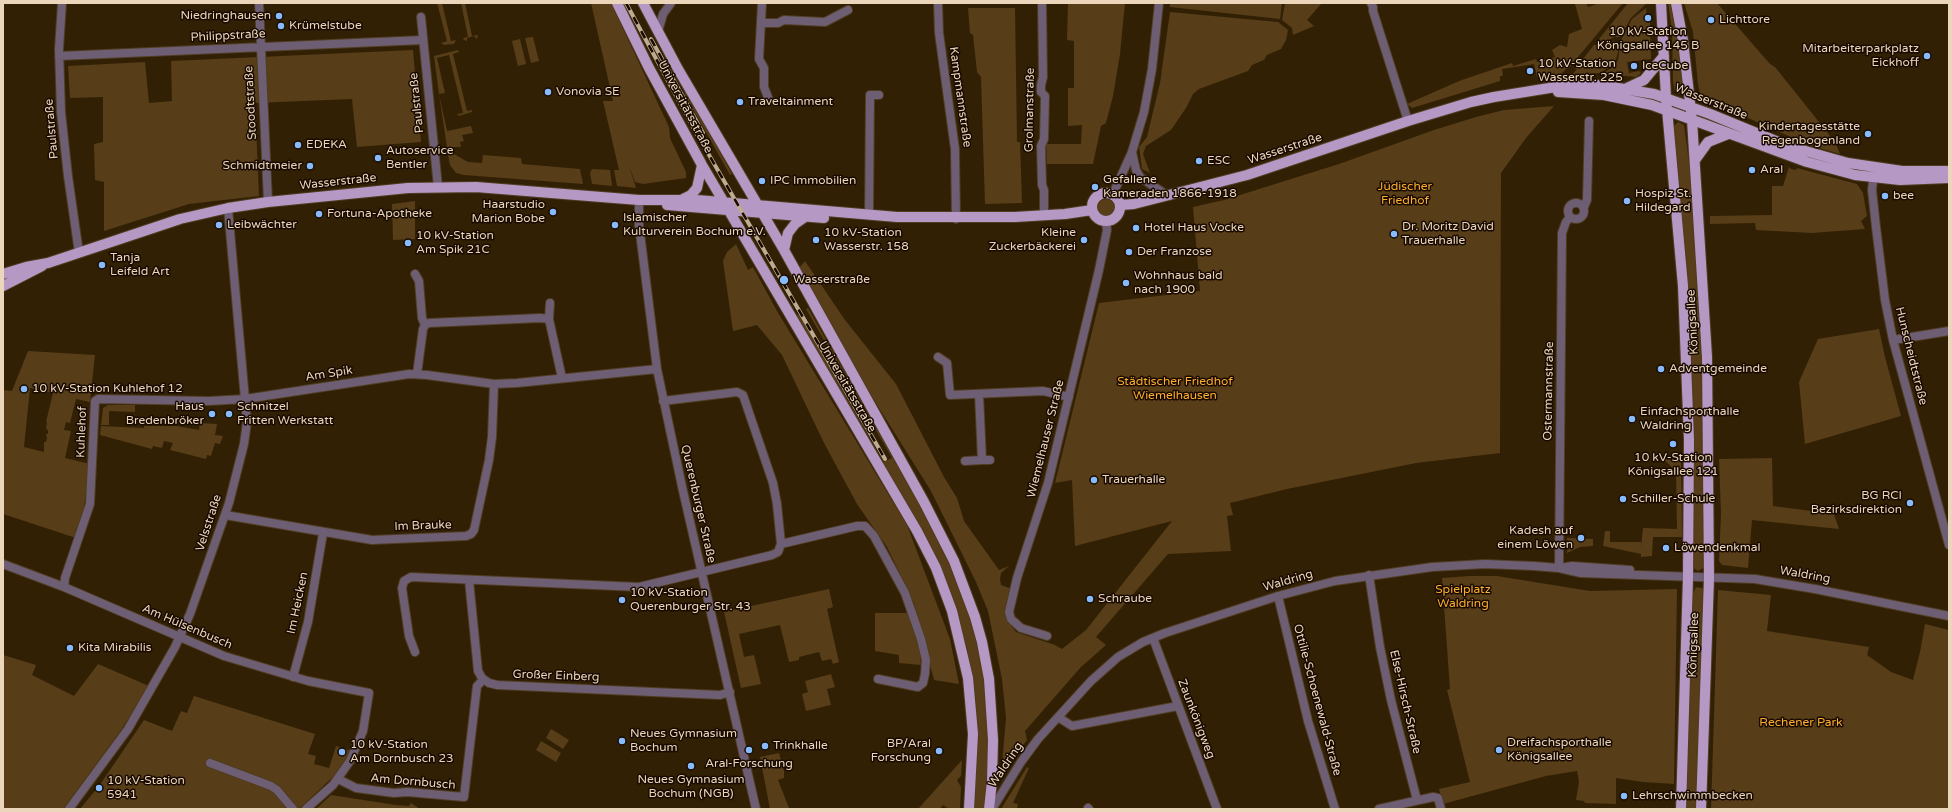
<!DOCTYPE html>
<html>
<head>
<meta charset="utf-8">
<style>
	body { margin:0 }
	#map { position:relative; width:1952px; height:812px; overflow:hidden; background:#322004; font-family:"Varela Round",sans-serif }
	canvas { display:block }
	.frame { position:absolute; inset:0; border:4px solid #ebd6bc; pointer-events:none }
</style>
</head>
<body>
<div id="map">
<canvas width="1952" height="812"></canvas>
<div class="frame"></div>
</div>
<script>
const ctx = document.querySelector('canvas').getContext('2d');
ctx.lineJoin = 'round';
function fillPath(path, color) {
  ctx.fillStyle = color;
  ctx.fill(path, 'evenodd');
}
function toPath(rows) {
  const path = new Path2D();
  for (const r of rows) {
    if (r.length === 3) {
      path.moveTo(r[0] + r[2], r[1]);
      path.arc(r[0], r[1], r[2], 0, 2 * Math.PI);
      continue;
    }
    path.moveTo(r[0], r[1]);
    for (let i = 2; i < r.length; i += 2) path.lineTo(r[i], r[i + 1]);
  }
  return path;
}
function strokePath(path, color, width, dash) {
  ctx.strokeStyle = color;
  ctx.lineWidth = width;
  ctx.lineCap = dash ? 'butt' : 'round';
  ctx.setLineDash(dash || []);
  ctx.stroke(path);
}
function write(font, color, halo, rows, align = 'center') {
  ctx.font = font + ' "Varela Round",sans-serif';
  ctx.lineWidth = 3;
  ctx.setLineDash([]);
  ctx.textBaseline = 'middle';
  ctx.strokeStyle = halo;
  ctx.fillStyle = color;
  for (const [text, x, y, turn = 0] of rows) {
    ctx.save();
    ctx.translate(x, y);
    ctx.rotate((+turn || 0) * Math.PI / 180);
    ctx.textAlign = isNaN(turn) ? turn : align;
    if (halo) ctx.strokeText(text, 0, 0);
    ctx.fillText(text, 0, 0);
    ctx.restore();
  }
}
fillPath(toPath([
	[437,3,442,3,451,41,456,40,454,44,444,45,441,43,447,41],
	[461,3,465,3,472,36,478,35,477,39,474,36,467,38,467,41,464,40,463,38,468,37],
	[591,3,611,3,669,127,670,138,686,172,686,178,643,184,635,182,629,166,636,188,617,186,614,170,619,170,603,101,613,101],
	[1068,3,1125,3,1120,54,1113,96,1106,123,1101,126,1093,164,1047,164,1046,144,1081,144,1082,125,1068,126,1068,88,1074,88,1074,41,1067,40],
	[1170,3,1282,3,1280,19,1170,7],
	[1285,3,1322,3,1307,20,1314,26,1293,35,1292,28,1282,20],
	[1579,3,1586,3,1588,7,1600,3,1623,3,1568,69,1566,69,1560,75,1537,77,1534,64,1502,69,1503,76,1500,76,1500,81,1412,108,1407,104,1459,81,1512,63,1513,66,1536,59,1537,62,1555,57,1552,50,1560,45,1567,47,1569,34,1582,29,1575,4],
	[1628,3,1647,3,1631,18,1620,37,1614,37,1605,42,1600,41,1599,39],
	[1668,3,1671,3,1681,64,1682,82,1679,94,1675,92,1673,82,1672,31],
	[1684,3,1717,3,1770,64,1775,67,1835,142,1840,154,1809,145,1705,99,1700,93,1698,84,1693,32],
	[968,8,1015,8,1017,142,1020,142,1022,203,985,204,981,77,977,72,973,35,970,33],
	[1646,8,1647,20,1650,20,1651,59,1627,62,1629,73,1639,71,1641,73,1636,77,1615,75,1615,73,1604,73,1615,65,1618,60,1621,40,1632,19],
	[1170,12,1278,22,1288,30,1286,40,1281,49,1267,55,1264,60,1252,65,1248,71,1199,89,1193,94,1186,108,1171,130,1146,146,1143,154,1150,173,1142,169,1139,147,1147,137,1160,83],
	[533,37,539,61,531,63,525,38],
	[520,39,526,64,518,66,512,41],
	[1613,41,1619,44,1619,49,1616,59,1611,66,1600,73,1572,75,1577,69,1575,69,1594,45,1605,45],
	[413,50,421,142,357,147,352,99,255,103,259,196,189,204,104,231,104,182,95,180,94,144,103,142,103,97,70,98,68,66,145,62,149,103,172,101,171,61],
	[458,50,459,52,453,54,467,111,472,110,472,112,459,116,457,114,463,113,449,55,437,58,445,93,439,94,447,131,471,126,473,133,462,135,464,141,460,142,461,147,447,147,439,94,434,56],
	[685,92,708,131,732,174,730,175,684,93],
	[1554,106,1526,138,1501,173,1500,453,1416,463,1287,489,1230,503,1233,515,1227,516,1231,551,1168,554,1096,637,1106,645,1081,667,1025,731,1027,740,1001,776,1006,718,1002,679,988,611,976,582,931,491,847,357,799,268,805,261,845,320,896,384,944,477,957,498,964,521,999,570,1009,566,1001,573,1000,579,1001,585,1012,589,1006,612,1007,620,1016,632,1055,645,1062,649,1086,630,1172,521,1075,546,1072,480,1055,483,1099,303,1200,291,1193,207,1224,200,1339,164,1434,130,1476,117,1504,110],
	[1678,122,1684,125,1694,199,1704,383,1705,567,1698,571,1692,567,1673,129,1674,126],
	[452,153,468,162,482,163,483,155,521,158,522,164,580,169,583,184,464,175,456,173,450,165,448,155],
	[1789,167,1791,169,1796,170,1797,168,1857,184,1863,193,1867,216,1861,221,1865,229,1812,233,1756,230,1755,223,1710,224,1710,216,1772,215,1772,186,1783,186],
	[592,169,610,170,612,186,592,184,590,173],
	[1106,208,9],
	[415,201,415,239,393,240,392,204],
	[736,244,748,270,753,267,777,311,907,525,950,639,959,684,934,680,914,603,887,547,857,504,824,443,782,355,757,325,733,331,723,261,727,252],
	[808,308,917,500,956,577,977,638,986,688,989,723,987,775,984,809,973,809,978,735,976,707,967,648,954,603,796,316,799,314,883,462,892,458,806,309],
	[1879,329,1885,357,1901,416,1805,444,1799,382,1818,339],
	[28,351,95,355,90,402,76,399,70,423,66,422,64,430,71,431,65,458,90,464,83,515,76,538,3,514,3,390,12,391],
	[30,388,53,393,46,422,47,422,46,429,48,430,48,434,46,434,47,438,46,442,44,442,44,452,24,447],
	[108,405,135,405,135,412,109,411,109,425,101,425,103,408],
	[200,423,217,424,215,435,223,436,220,444,215,443,211,456,207,455,206,459,170,450,173,443,164,441,162,448,153,446,152,449,100,435,101,426,144,428,144,426,176,426,199,430],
	[1662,458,1681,461,1682,537,1653,537,1652,556,1641,557,1641,554,1603,546,1605,531,1610,531,1610,542,1641,542,1641,547,1643,528,1677,529,1676,471],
	[1772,458,1773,506,1834,514,1839,529,1752,520,1748,568,1722,565,1719,561,1721,514,1719,459],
	[1567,538,1593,539,1593,546,1580,547,1567,553],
	[1469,576,1497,576,1590,591,1677,589,1674,784,1643,782,1616,778,1616,804,1585,803,1584,801,1576,800,1579,782,1577,771,1546,776,1443,804,1439,789,1470,782,1447,690,1450,689,1442,578],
	[1696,587,1702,588,1704,591,1697,809,1685,809,1693,593],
	[829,589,833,607,827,609,839,662,833,664,831,659,822,661,819,652,799,657,799,660,789,662,780,625,739,634,744,657,754,655,761,684,741,688,724,612],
	[1718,590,1771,595,1767,631,1869,647,1867,655,1891,672,1913,680,1920,652,1925,624,1949,630,1949,809,1711,809],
	[875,613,910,613,920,648,921,665,899,663,899,655,875,651],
	[3,655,36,665,32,675,74,696,98,664,149,686,121,730,63,809,3,809],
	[831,674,835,687,827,689,831,705,806,711,802,694,808,692,805,681],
	[194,696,315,734,308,754,316,756,314,764,329,768,336,746,351,751,337,773,299,809,80,809,99,786,144,720,172,731,181,711,187,713],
	[551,729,569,740,563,749,546,738],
	[541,741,561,753,556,762,536,750],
	[779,753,784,771,784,778,778,780,789,808,770,809,760,757],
	[962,760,961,776,957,780,961,787,960,809,949,809,943,805,940,809,918,809],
	[1027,767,1029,768,1013,803,1018,804,1017,809,1001,809],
	[331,795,396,805,409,806,411,803,420,809,316,809]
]), '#573d18');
const minor = toPath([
	[62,3,59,49,61,112,68,176,79,253],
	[259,3,268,202],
	[762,3,759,59,764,68,764,87,769,100],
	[938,3,939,33,955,149,956,219],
	[1042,3,1043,77,1041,85,1041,92,1045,96,1044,139,1041,146,1042,185,1044,190,1044,216],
	[1371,3,1373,7,1373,11,1408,121],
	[421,17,438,187],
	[761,23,778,23,784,20,825,22,848,10],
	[658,32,663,14,671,3],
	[59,56,423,40],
	[1132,152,1136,170,1140,177,1168,196],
	[1874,171,1872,190,1876,227,1885,300,1893,340,1949,545],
	[1113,194,1132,152,1144,112,1152,69,1159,3],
	[639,200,639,225,657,369,683,491,756,809],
	[1576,211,8],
	[1584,207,1587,200,1589,121],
	[869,215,870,95,879,95],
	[415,274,419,281,422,318,425,325],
	[549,319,550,303],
	[1893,340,1949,331],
	[938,357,947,363,950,395,1043,391,1069,397],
	[417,374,423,329,425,325,429,323,540,318,549,319,562,378],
	[979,394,982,460,990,460],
	[965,461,982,460],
	[225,515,372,540,466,536,471,534,474,530,489,460,492,437,494,384],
	[781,544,857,526,865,526,874,536,905,593,921,639,926,660,925,674,923,683,918,687,878,679],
	[3,564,64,587,224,656,308,681,369,693,363,731,350,761,333,785,306,809],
	[1559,568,1562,233,1566,222,1570,217],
	[1560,568,1572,566,1630,570],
	[1369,575,1380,647,1391,700,1417,800],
	[469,580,478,671,482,678,489,683,497,685,720,695,730,692],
	[64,587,65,578,90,504,95,401,98,399,209,401,245,399,409,374,427,375,494,384,517,383,657,369],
	[1278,596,1308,721,1335,809],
	[1047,636,1021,628,1011,619,1009,612,1017,578,1048,483,1099,270,1107,230,1106,222],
	[1153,638,1217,809],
	[415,652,409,636,402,588,404,581,411,577,639,587,772,555,778,552,781,544,777,504,773,483,743,395,737,392,663,401],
	[293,677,308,622,323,533],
	[1058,717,1072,726,1178,706],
	[210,763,271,786,277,790,293,809],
	[338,779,356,788,394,793,407,792,464,797,477,686,483,680],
	[1088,808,1089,809],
	[69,809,128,729,175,647,190,614,229,503,244,444,247,422,228,208],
	[992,809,1021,762,1038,739,1091,681,1118,657,1143,642,1165,633,1278,596,1335,581,1432,567,1485,564,1534,566,1559,568,1581,573,1755,579,1815,589,1949,616],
	[1379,809,1433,797,1438,798,1441,809]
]);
const major = toPath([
	[617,3,649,68,702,165,917,531,936,568,952,611,968,678,973,734,969,809],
	[643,3,678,69,784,250,924,502,954,561,975,617,982,642,989,679,993,740,992,781,989,809],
	[1661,3,1666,98,1683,286,1689,440,1688,577,1681,809],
	[1676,3,1683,41,1692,120,1707,357,1709,578,1701,809],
	[1627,88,1644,80,1664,56],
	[1558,92,1604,95,1652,105,1807,162,1855,175,1900,180,1949,178],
	[1695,160,1708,142,1728,134],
	[1106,207,14],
	[683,199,691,195,697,188,702,165],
	[667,205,824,218],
	[1121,205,1134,204,1247,175,1408,121,1471,102,1494,97,1568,85,1600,85,1654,94,1710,114,1788,146,1848,163,1902,171,1949,171],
	[784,250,788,233,795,224,805,217],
	[3,274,26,267,48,263,180,219,228,208,268,202,408,188,476,187,639,200,697,200,897,217,1015,217,1065,214,1092,210],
	[3,286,42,266]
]);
strokePath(minor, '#503d21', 10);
strokePath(major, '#503d21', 12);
strokePath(minor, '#6d5e74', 8);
strokePath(major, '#b698c5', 10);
const rail = toPath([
	[626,3,694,129,885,459],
	[651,39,703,133]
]);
strokePath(rail, '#bfab91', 4);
strokePath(rail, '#180a00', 2.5, [8]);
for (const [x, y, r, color] of [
	[279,16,4,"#87bbfb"],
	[1648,18,4,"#87bbfb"],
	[1711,20,4,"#87bbfb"],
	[281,26,4,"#87bbfb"],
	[1927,56,4,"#87bbfb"],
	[1634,66,4,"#87bbfb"],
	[1530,71,4,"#87bbfb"],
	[548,92,4,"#87bbfb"],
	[740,102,4,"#87bbfb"],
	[1868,134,4,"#87bbfb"],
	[298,145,4,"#87bbfb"],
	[378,158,4,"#87bbfb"],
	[1199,161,4,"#87bbfb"],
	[310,166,4,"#87bbfb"],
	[1752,170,4,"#87bbfb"],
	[762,181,4,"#87bbfb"],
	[1095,187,4,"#87bbfb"],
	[1885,196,4,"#87bbfb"],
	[1627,201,4,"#87bbfb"],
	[553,212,4,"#87bbfb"],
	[319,214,4,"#87bbfb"],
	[219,225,4,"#87bbfb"],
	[615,225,4,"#87bbfb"],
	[1136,228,4,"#87bbfb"],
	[1394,234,4,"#87bbfb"],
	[816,240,4,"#87bbfb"],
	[1084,240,4,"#87bbfb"],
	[408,243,4,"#87bbfb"],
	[1129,252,4,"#87bbfb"],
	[102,265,4,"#87bbfb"],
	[784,280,5,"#87bbfb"],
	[1126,283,4,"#87bbfb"],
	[1661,369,4,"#87bbfb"],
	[24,389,4,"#87bbfb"],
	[212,414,4,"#87bbfb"],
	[229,414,4,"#87bbfb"],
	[1632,419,4,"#87bbfb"],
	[1673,444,4,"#87bbfb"],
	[1094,480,4,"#87bbfb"],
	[1623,499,4,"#87bbfb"],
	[1910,503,4,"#87bbfb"],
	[1581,538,4,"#87bbfb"],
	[1666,548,4,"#87bbfb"],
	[1090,599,4,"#87bbfb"],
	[622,600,4,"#87bbfb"],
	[70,648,4,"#87bbfb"],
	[622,741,4,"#87bbfb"],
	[765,746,4,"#87bbfb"],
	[749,750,4,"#87bbfb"],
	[1499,750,4,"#87bbfb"],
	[939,751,4,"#87bbfb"],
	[342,752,4,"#87bbfb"],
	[691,766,4,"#87bbfb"],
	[99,788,4,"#87bbfb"],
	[1624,796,4,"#87bbfb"]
]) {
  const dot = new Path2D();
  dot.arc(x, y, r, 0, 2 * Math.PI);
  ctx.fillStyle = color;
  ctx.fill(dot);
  strokePath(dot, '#180a00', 1.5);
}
write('12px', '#ebd6bc', '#180a00', [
	["Niedringhausen",271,16,"right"],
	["Lichttore",1719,20],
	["Krümelstube",289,26],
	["10 kV-Station",1648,32,"center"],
	["Königsallee 145 B",1648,46,"center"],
	["Mitarbeiterparkplatz",1919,49,"right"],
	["Eickhoff",1919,63,"right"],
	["10 kV-Station",1538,64],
	["Wasserstr. 225",1538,78],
	["IceCube",1642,66],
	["Vonovia SE",556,92],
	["Traveltainment",748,102],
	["Kindertagesstätte",1860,127,"right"],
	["Regenbogenland",1860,141,"right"],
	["EDEKA",306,145],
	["Autoservice",386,151],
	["Bentler",386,165],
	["ESC",1207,161],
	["Schmidtmeier",302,166,"right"],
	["Aral",1760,170],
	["Gefallene",1103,180],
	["Kameraden 1866-1918",1103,194],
	["IPC Immobilien",770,181],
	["Hospiz St.",1635,194],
	["Hildegard",1635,208],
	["bee",1893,196],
	["Haarstudio",545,205,"right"],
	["Marion Bobe",545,219,"right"],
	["Fortuna-Apotheke",327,214],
	["Islamischer",623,218],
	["Kulturverein Bochum e.V.",623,232],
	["Leibwächter",227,225],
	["Dr. Moritz David",1402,227],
	["Trauerhalle",1402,241],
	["Hotel Haus Vocke",1144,228],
	["10 kV-Station",824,233],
	["Wasserstr. 158",824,247],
	["Kleine",1076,233,"right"],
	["Zuckerbäckerei",1076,247,"right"],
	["10 kV-Station",416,236],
	["Am Spik 21C",416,250],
	["Der Franzose",1137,252],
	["Tanja",110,258],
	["Leifeld Art",110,272],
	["Wohnhaus bald",1134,276],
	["nach 1900",1134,290],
	["Wasserstraße",793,280],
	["Adventgemeinde",1669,369],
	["10 kV-Station Kuhlehof 12",32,389],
	["Haus",204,407,"right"],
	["Bredenbröker",204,421,"right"],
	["Schnitzel",237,407],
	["Fritten Werkstatt",237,421],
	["Einfachsporthalle",1640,412],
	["Waldring",1640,426],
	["10 kV-Station",1673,458,"center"],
	["Königsallee 121",1673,472,"center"],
	["Trauerhalle",1102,480],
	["BG RCI",1902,496,"right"],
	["Bezirksdirektion",1902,510,"right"],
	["Schiller-Schule",1631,499],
	["Kadesh auf",1573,531,"right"],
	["einem Löwen",1573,545,"right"],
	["Löwendenkmal",1674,548],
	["10 kV-Station",630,593],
	["Querenburger Str. 43",630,607],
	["Schraube",1098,599],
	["Kita Mirabilis",78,648],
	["Neues Gymnasium",630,734],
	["Bochum",630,748],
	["Dreifachsporthalle",1507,743],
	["Königsallee",1507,757],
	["BP/Aral",931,744,"right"],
	["Forschung",931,758,"right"],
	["10 kV-Station",350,745],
	["Am Dornbusch 23",350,759],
	["Trinkhalle",773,746],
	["Aral-Forschung",749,764,"center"],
	["Neues Gymnasium",691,780,"center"],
	["Bochum (NGB)",691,794,"center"],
	["10 kV-Station",107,781],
	["5941",107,795],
	["Lehrschwimmbecken",1632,796]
], 'left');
write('12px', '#ebd6bc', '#180a00', [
	["Philippstraße",228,36,-3],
	["Kampmannstraße",960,97,82],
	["Wasserstraße",1711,102,22],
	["Stoodtstraße",251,103,-93],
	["Paulstraße",417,103,-96],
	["Universitätsstraße",685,107,62],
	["Grolmanstraße",1030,110,-89],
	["Paulstraße",52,129,-95],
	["Wasserstraße",1285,149,-18],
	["Wasserstraße",338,182,-6],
	["Königsallee",1693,322,-93],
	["Hunscheidtstraße",1911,356,76],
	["Am Spik",329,374,-9],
	["Universitätsstraße",847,387,60],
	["Ostermannstraße",1549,391,-89],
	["Kuhlehof",82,432,-88],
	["Wiemelhauser Straße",1046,439,-76],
	["Querenburger Straße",698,504,77],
	["Velsstraße",209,523,-72],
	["Im Brauke",423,526,-2],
	["Waldring",1805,575,10],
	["Waldring",1288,581,-16],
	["Im Heicken",298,603,-78],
	["Am Hülsenbusch",187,627,23],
	["Königsallee",1694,645,-88],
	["Großer Einberg",556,676,2],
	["Ottilie-Schoenewald-Straße",1317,700,75],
	["Else-Hirsch-Straße",1405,702,77],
	["Zaunkönigweg",1196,719,69],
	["Waldring",1006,765,-56],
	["Am Dornbusch",413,782,5]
]);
write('12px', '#fdaf2d', '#180a00', [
	["Jüdischer",1405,187],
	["Friedhof",1405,201],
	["Städtischer Friedhof",1175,382],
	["Wiemelhausen",1175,396],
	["Spielplatz",1463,590],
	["Waldring",1463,604],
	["Rechener Park",1801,723]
]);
</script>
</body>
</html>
